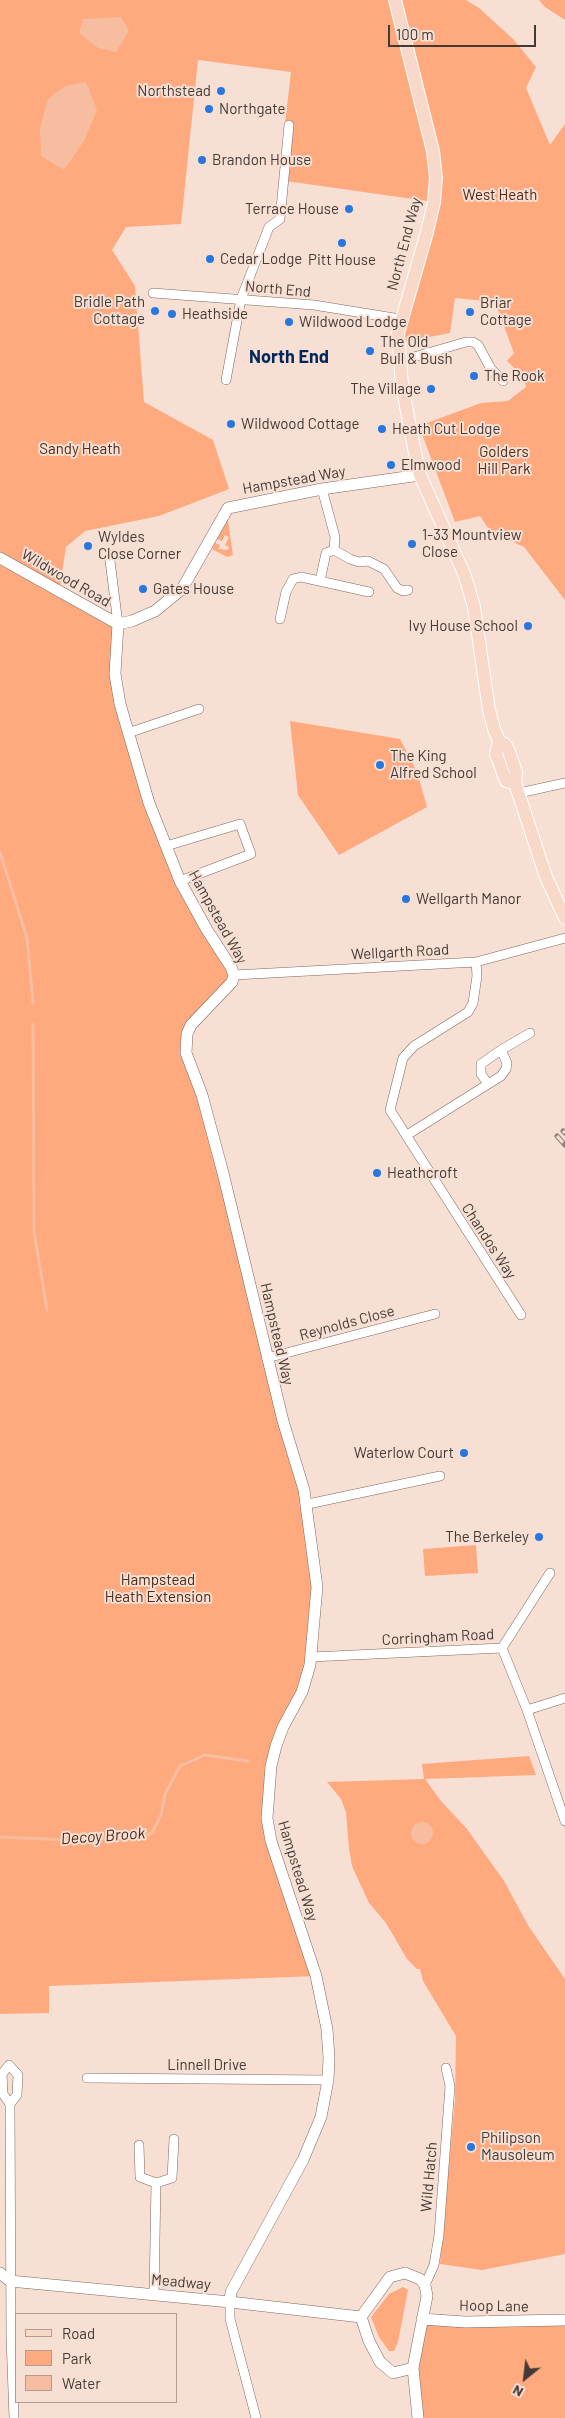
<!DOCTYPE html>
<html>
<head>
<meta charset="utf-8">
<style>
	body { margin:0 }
	#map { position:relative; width:565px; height:2418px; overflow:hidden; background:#f7dfd3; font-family:Barlow,sans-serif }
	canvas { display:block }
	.legend { position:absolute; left:15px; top:2313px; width:162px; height:90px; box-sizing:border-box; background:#f7dfd3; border:1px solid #af9d94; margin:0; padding:6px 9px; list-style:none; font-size:15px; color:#433a35 }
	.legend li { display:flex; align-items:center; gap:10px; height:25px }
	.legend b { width:25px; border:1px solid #af9d94 }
	.north { position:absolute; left:500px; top:2353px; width:50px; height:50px; -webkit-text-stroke:4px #f7dfd3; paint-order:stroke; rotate:209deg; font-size:14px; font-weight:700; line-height:20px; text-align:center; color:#433a35 }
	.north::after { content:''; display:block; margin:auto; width:18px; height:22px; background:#433a35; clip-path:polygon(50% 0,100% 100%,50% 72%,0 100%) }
	.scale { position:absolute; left:388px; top:25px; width:148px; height:22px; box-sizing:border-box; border:2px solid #433a35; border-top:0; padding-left:6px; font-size:15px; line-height:18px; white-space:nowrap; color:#433a35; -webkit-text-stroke:4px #f7dfd3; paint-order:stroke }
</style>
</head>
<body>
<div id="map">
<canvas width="565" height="2418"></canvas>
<ul class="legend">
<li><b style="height:6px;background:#f8d9c9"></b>Road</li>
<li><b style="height:14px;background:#fea97e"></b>Park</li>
<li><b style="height:14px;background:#f7bda0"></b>Water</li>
</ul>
<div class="north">N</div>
<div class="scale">100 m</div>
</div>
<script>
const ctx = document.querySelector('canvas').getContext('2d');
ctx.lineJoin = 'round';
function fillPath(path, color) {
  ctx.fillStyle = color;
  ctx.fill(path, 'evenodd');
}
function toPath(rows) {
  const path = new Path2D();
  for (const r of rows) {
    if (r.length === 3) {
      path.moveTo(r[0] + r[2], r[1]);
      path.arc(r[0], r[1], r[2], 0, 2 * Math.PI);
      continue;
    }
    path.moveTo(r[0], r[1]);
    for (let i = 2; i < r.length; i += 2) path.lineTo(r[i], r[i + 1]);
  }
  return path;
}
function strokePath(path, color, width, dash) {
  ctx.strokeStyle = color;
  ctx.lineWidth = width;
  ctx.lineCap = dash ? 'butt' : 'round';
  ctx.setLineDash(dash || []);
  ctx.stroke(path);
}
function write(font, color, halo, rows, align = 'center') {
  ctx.font = font + ' Barlow,sans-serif';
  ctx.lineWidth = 4;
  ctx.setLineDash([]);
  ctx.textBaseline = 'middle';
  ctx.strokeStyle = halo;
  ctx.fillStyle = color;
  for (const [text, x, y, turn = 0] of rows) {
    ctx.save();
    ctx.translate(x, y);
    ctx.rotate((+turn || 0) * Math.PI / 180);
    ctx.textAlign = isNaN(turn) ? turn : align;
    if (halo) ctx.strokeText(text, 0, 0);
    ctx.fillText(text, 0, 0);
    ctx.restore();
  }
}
fillPath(toPath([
	[0,0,466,0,479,8,513,39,536,67,526,88,550,145,565,124,565,600,524,547,490,531,480,516,455,522,419,426,481,403,508,401,526,387,524,378,507,361,514,353,495,302,455,298,450,333,398,343,434,202,286,181,285,124,291,72,198,60,181,224,126,227,112,250,135,286,144,402,213,440,229,489,159,516,85,531,66,547,59,592,118,624,115,674,166,846,234,975,187,1034,308,1504,317,1587,311,1657,276,1746,271,1841,316,1976,49,1986,49,2013,0,2014],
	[539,0,565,0,565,20,545,7],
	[228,521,233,555,227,557,212,549,215,543,220,545,218,549,228,550,229,547,225,545,229,537,225,535,222,541,217,539,224,524],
	[290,721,400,739,417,772,427,807,339,855,298,795],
	[476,1545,478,1573,425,1576,423,1549],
	[529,1756,536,1775,425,1779,441,1801,467,1829,504,1881,529,1927,565,1979,565,2254,482,2270,440,2264,455,2100,456,2036,423,1981,420,1969,417,1969,407,1959,386,1923,369,1903,352,1866,349,1849,346,1812,341,1799,327,1782,424,1779,422,1764],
	[403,2287,408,2290,398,2342,394,2351,389,2351,379,2337,371,2317,389,2294],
	[422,2319,565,2320,565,2418,419,2418,417,2351]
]), '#fea97e');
fillPath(toPath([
	[121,17,129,31,116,52,98,48,79,33,83,19],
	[86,82,97,110,84,141,64,170,41,156,40,128,48,99,65,86],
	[422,1833,11]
]), '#f7bda0');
strokePath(toPath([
	[0,852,27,938,33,1003],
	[33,1024,34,1231,47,1310],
	[0,1837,68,1840,145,1836,152,1833,161,1815,165,1794,180,1766,205,1755,248,1761]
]), '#f7bda0', 3);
const street = toPath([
	[153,293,314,305,400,319],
	[400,361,466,342,473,342,478,345,491,369,503,381],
	[226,380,241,299,269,227,280,219,289,125],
	[322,489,335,537,334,550,350,559,359,562,368,561,384,569,397,588,403,591,408,590],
	[110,561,118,624],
	[320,581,326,553,334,550],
	[280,619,286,592,293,579,301,577,369,592],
	[128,733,199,709],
	[519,793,565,783],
	[166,846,240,824,251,854,180,881],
	[476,962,477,976,473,1003,468,1012,414,1046,403,1058,390,1110,521,1315],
	[234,975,476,962,565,938],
	[501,1050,530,1033],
	[407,1135,501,1076,506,1069,507,1063,501,1050,481,1064,481,1074,488,1084],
	[267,1358,435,1314],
	[308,1504,440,1476],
	[502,1648,550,1573],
	[311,1657,502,1648,527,1710,565,1821],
	[527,1710,565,1698],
	[87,2078,328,2080],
	[10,2104,17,2095,18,2075,9,2065,2,2074,3,2094,10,2104,11,2337,14,2418],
	[139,2145,140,2177,156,2183,172,2178,174,2139],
	[425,2285,434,2265,439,2235,450,2086,446,2068],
	[154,2295,156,2183],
	[230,2302,230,2319,256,2418]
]);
const secondary = toPath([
	[0,558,118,624],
	[118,624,115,674,120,704,149,803,180,881,207,930,231,967,234,975,232,982,191,1025,187,1034,186,1053,202,1095,223,1173,283,1421,304,1490,317,1587,310,1665,302,1692,283,1727,276,1746,271,1766,267,1818,271,1841,316,1976,327,2029,329,2058,328,2080,321,2117,303,2160,231,2292,230,2302],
	[118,624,132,621,155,611,182,589,228,508,322,489,420,475],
	[0,2273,10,2281,230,2302,361,2317],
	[405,2273,420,2279,425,2285,427,2296,413,2368,393,2373,380,2362,369,2341,361,2317,390,2277,405,2273],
	[422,2319,465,2322,565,2320],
	[413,2368,418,2418]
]);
const primary = toPath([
	[395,0,433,151,436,178,434,202,427,232,398,333,402,385,414,448,420,475,465,576,474,607,489,710,494,729,499,741,505,744,508,749,516,772,515,783,546,877,565,918],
	[499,741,496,754,506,781,515,783]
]);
strokePath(street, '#7d685e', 10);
strokePath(secondary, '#7d685e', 12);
strokePath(primary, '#fff', 14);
strokePath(street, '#fff', 9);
strokePath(secondary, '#fff', 11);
strokePath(primary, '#f8d9c9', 12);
const rail = toPath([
	[563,1131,565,1133],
	[557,1136,565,1145]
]);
strokePath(rail, '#908078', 5);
strokePath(rail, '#f7dfd3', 3, [9]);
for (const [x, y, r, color] of [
	[221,91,5,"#2677e2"],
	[209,109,5,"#2677e2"],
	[202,160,5,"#2677e2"],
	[349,209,5,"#2677e2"],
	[342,243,5,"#2677e2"],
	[210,259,5,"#2677e2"],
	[155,311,5,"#2677e2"],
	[470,312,5,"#2677e2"],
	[172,314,5,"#2677e2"],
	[289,322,5,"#2677e2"],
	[370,351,5,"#2677e2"],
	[474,376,5,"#2677e2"],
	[431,389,5,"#2677e2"],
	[231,424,5,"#2677e2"],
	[382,429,5,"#2677e2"],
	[391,465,5,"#2677e2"],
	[412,544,5,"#2677e2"],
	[88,546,5,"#2677e2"],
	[143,589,5,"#2677e2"],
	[528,626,5,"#2677e2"],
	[380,765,5,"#2677e2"],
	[406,899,5,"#2677e2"],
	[377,1173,5,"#2677e2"],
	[464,1453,5,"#2677e2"],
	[539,1537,5,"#2677e2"],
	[471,2147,5,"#2677e2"]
]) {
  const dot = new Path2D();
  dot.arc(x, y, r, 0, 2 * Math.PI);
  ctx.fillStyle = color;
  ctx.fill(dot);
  strokePath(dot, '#f7dfd3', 2);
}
write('15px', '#433a35', '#f7dfd3', [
	["Northstead",211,91,"right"],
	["Northgate",219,109],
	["Brandon House",212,160],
	["Terrace House",339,209,"right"],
	["Cedar Lodge",220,259],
	["Pitt House",342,260,"center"],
	["Bridle Path",145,302,"right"],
	["Cottage",145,319,"right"],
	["Briar",480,303],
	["Cottage",480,320],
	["Heathside",182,314],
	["Wildwood Lodge",299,322],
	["The Old",380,342],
	["Bull & Bush",380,359],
	["The Rook",484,376],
	["The Village",421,389,"right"],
	["Wildwood Cottage",241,424],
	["Heath Cut Lodge",392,429],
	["Elmwood",401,465],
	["1-33 Mountview",422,535],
	["Close",422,552],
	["Wyldes",98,537],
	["Close Corner",98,554],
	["Gates House",153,589],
	["Ivy House School",518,626,"right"],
	["The King",390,756],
	["Alfred School",390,773],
	["Wellgarth Manor",416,899],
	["Heathcroft",387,1173],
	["Waterlow Court",454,1453,"right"],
	["The Berkeley",529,1537,"right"],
	["Philipson",481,2138],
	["Mausoleum",481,2155]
], 'left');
write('15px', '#4e2915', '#f7dfd3', [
	["West Heath",500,195],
	["Sandy Heath",80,449],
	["Golders",504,452],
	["Hill Park",504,469],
	["Hampstead",158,1580],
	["Heath Extension",158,1597]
]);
write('15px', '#433a35', '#f7dfd3', [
	["North End Way",404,244,-75],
	["North End",278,289,5],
	["Hampstead Way",294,480,-10],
	["Wildwood Road",66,578,30],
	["Hampstead Way",218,917,61],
	["Wellgarth Road",400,952,-3],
	["Chandos Way",489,1241,57],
	["Reynolds Close",347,1323,-15],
	["Hampstead Way",277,1334,77],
	["Corringham Road",438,1637,-3],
	["Hampstead Way",298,1871,73],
	["Linnell Drive",207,2065],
	["Wild Hatch",429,2177,-85],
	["Meadway",181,2282,5],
	["Hoop Lane",494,2306,1]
]);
write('italic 16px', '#4e2815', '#f7dfd3', [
	["Decoy Brook",103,1836,-4]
]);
write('bold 18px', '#02285b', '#f7dfd3', [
	["North End",289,357]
]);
</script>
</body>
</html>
